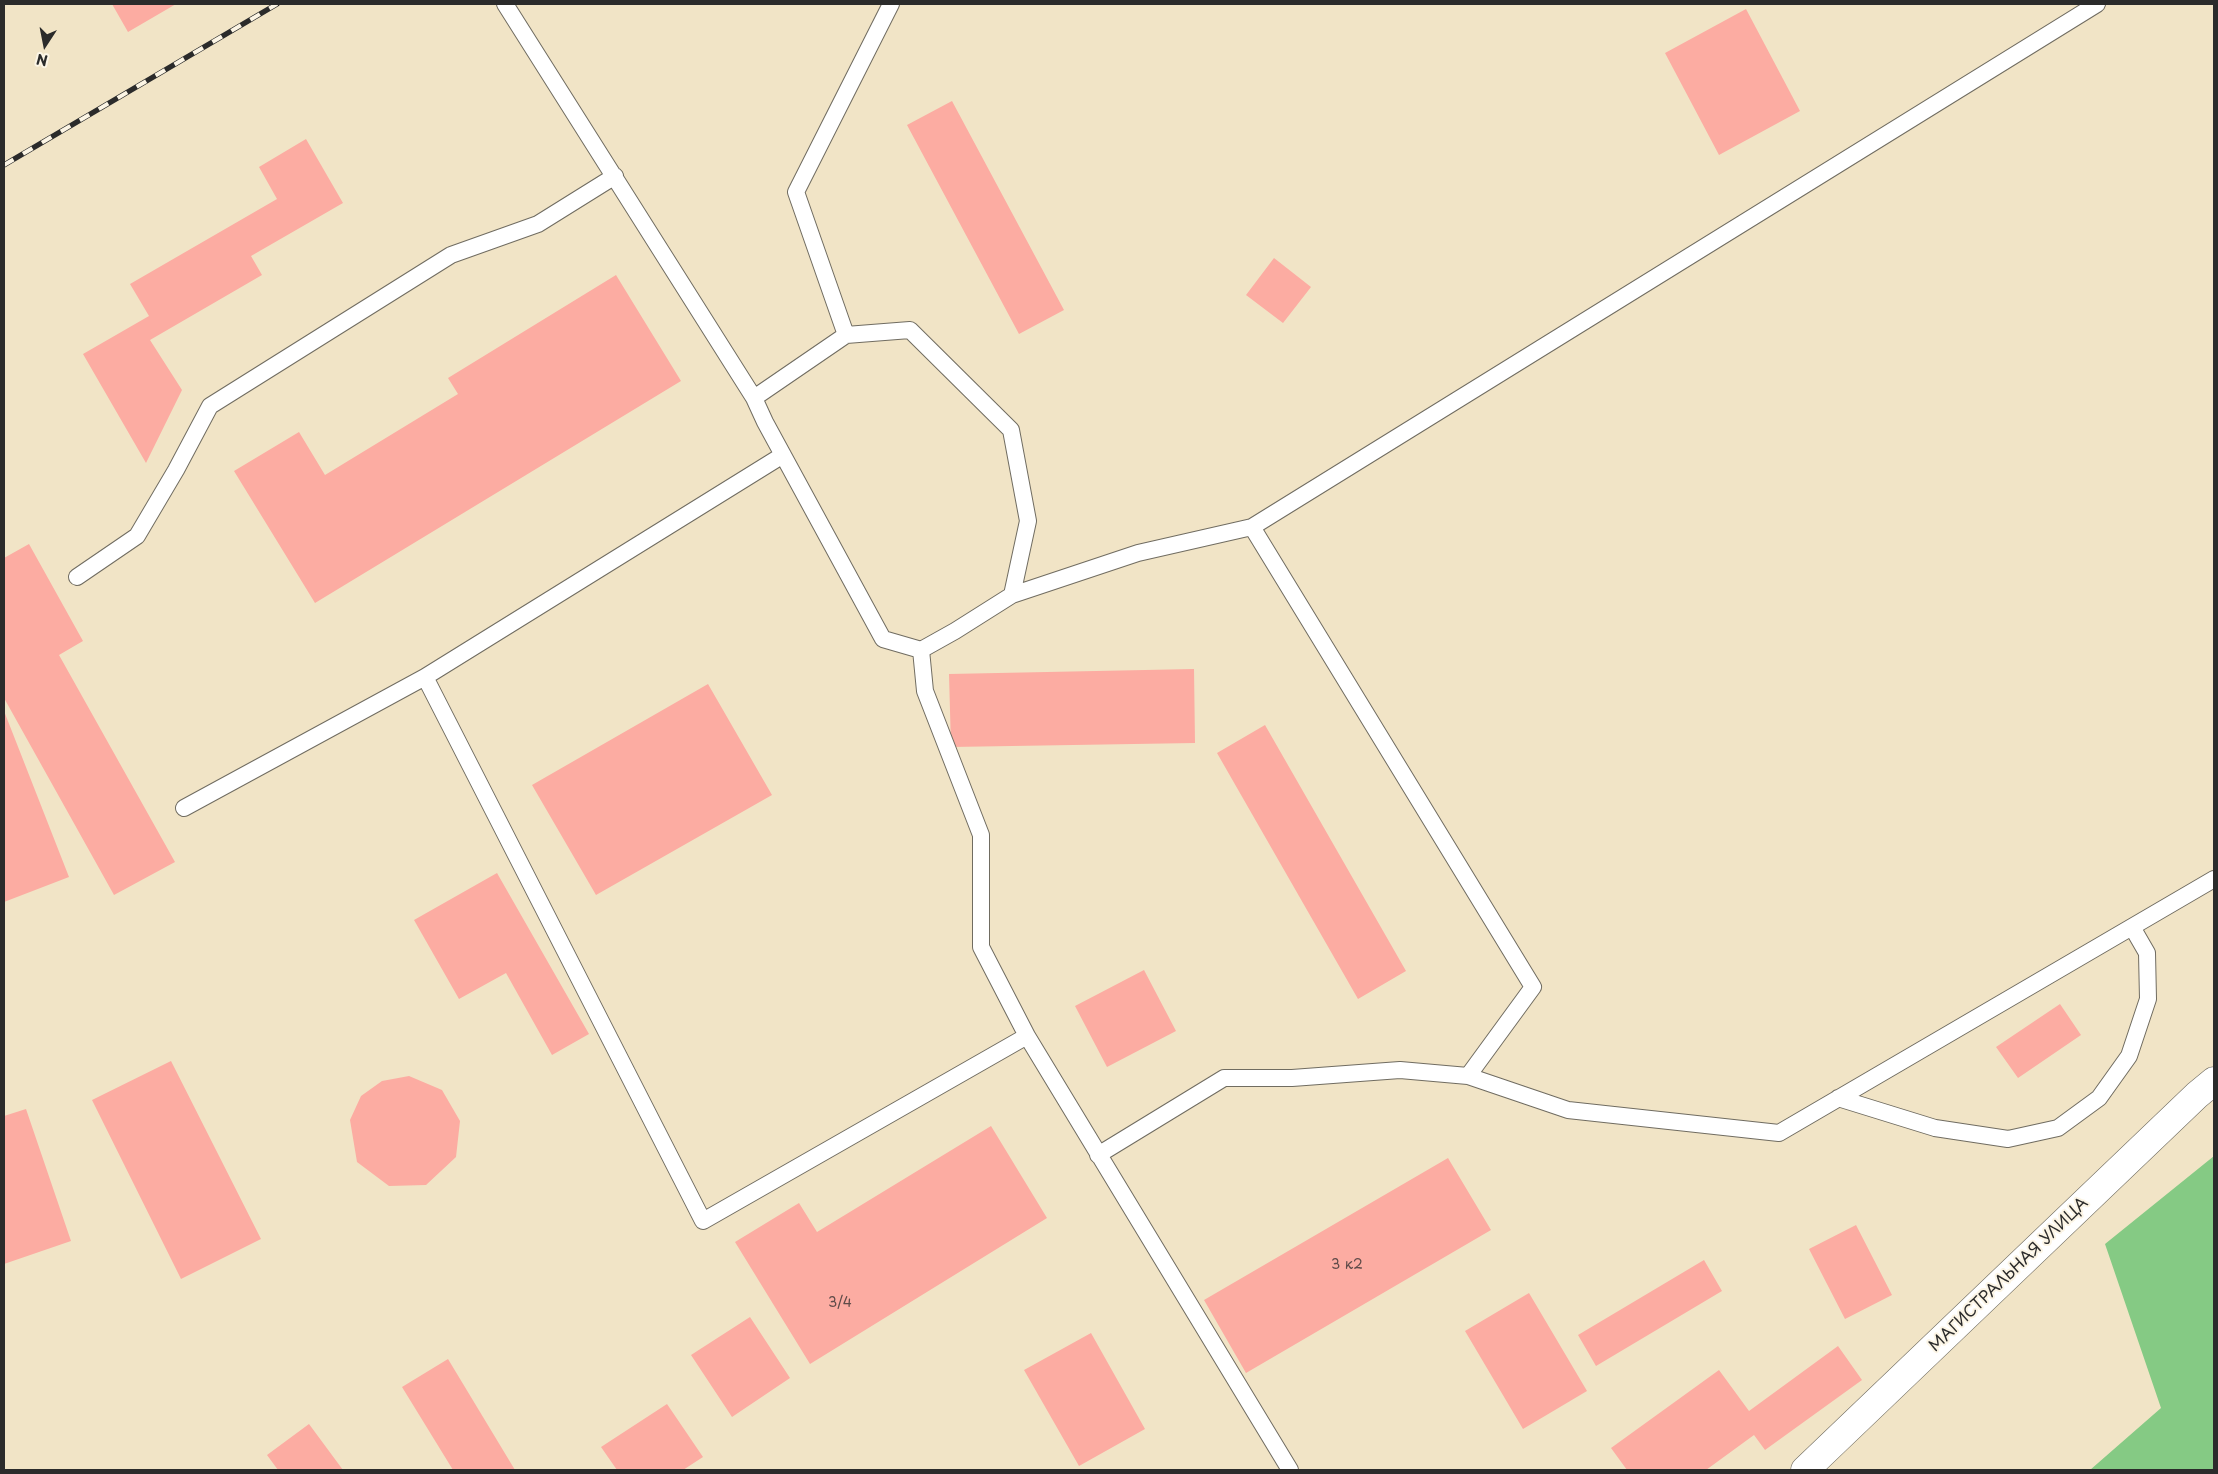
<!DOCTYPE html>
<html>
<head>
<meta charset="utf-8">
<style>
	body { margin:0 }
	#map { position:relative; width:2218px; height:1474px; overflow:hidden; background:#f1e4c6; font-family:"Playpen Sans",sans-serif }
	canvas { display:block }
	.frame { position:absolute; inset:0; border:5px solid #2b2b2b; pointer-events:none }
	.north { position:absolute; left:20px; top:20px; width:50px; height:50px; -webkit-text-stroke:4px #fcf5e5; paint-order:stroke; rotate:191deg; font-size:14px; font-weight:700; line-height:20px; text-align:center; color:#2b2b2b }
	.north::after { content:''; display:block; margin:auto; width:18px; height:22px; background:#2b2b2b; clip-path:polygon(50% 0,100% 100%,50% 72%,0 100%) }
</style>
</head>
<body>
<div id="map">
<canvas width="2218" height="1474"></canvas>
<div class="frame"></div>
<div class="north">N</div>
</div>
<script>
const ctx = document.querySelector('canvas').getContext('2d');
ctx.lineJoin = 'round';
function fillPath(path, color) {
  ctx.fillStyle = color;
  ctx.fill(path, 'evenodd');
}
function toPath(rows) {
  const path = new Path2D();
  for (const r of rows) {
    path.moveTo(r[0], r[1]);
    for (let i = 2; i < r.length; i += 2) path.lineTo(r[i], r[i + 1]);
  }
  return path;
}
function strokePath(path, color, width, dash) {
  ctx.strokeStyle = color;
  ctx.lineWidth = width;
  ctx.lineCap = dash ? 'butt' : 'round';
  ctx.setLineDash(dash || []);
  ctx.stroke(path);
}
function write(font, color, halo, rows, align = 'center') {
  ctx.font = font + ' "Playpen Sans",sans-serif';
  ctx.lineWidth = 4;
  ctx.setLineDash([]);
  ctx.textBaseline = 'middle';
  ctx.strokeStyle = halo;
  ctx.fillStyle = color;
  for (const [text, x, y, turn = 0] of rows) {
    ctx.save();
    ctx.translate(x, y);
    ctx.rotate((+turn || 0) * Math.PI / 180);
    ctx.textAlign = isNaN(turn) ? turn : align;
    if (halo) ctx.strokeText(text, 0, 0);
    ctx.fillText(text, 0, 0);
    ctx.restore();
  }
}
fillPath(toPath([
	[2214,1156,2214,1470,2090,1470,2161,1408,2105,1244]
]), '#85ca84');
fillPath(toPath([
	[112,4,176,4,128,32],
	[1746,9,1800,111,1719,155,1665,53],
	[952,101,1064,310,1019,334,907,125],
	[306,139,343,203,251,256,262,275,150,340,182,390,146,463,83,354,149,316,130,284,277,199,259,167],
	[1274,258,1311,287,1283,323,1246,295],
	[616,275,681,381,315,603,234,471,299,432,325,475,458,394,448,378],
	[29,544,83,641,59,655,175,862,114,895,4,698,4,558],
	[1194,669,1195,743,951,747,949,674],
	[708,684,772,795,596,895,532,785],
	[4,711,69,877,4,902],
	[1265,725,1406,971,1358,999,1217,753],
	[497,873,589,1034,552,1055,506,973,459,999,414,920],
	[1144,970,1176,1031,1107,1067,1075,1006],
	[2060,1004,2081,1035,2018,1078,1996,1047],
	[171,1061,261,1239,181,1279,92,1100],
	[409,1076,442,1090,460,1121,456,1157,426,1185,389,1186,357,1162,350,1120,361,1096,382,1081],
	[26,1109,71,1241,4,1264,4,1116],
	[991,1126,1047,1218,810,1364,735,1242,799,1203,817,1232],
	[1448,1158,1491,1230,1246,1373,1204,1300],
	[1856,1225,1892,1295,1845,1319,1809,1249],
	[1704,1260,1722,1291,1596,1366,1578,1335],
	[1529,1293,1587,1391,1523,1429,1465,1331],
	[750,1317,790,1378,732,1417,691,1355],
	[1091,1333,1145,1429,1079,1466,1024,1370],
	[1838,1346,1862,1380,1765,1450,1754,1435,1706,1470,1627,1470,1611,1448,1719,1370,1749,1411],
	[448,1359,515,1470,453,1470,402,1387],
	[667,1404,703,1457,683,1470,617,1470,601,1447],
	[309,1424,343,1470,278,1470,267,1455]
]), '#fcaca2');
const lane = toPath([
	[505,4,754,398],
	[846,335,796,192,891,4],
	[77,577,137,536,176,470,210,406,451,255,538,224,615,176],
	[1012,595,1028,521,1011,430,910,330,846,335,754,398,765,422,883,639,921,650,955,631,1012,595,1138,553,1252,527],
	[921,650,925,691,981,835,981,947,1027,1036,1290,1470],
	[425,677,703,1221,1027,1036],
	[184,808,425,677,783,455],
	[1468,1076,1533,987,1252,527,2097,4],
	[1838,1098,1935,1128,2008,1139,2058,1128,2099,1098,2129,1056,2148,999,2147,953,2132,927],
	[1098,1155,1224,1078,1292,1078,1400,1070,1468,1076,1568,1110,1779,1133,2214,879]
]);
const secondary = toPath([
	[1805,1470,2197,1095,2214,1081]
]);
strokePath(lane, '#706c61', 18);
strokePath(secondary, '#706c61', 29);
strokePath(lane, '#fff', 16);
strokePath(secondary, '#fff', 28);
const rail = toPath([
	[4,165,277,4]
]);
strokePath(rail, '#2b2b2b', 5.5);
strokePath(rail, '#fcf5e5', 4, [11]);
write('14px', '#5f4b49', null, [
	["3 к2",1347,1265],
	["3/4",840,1303]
]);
write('16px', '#2b2b2b', '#fcf5e5', [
	["МАГИСТРАЛЬНАЯ УЛИЦА",2009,1275,-44]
]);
</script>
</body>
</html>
